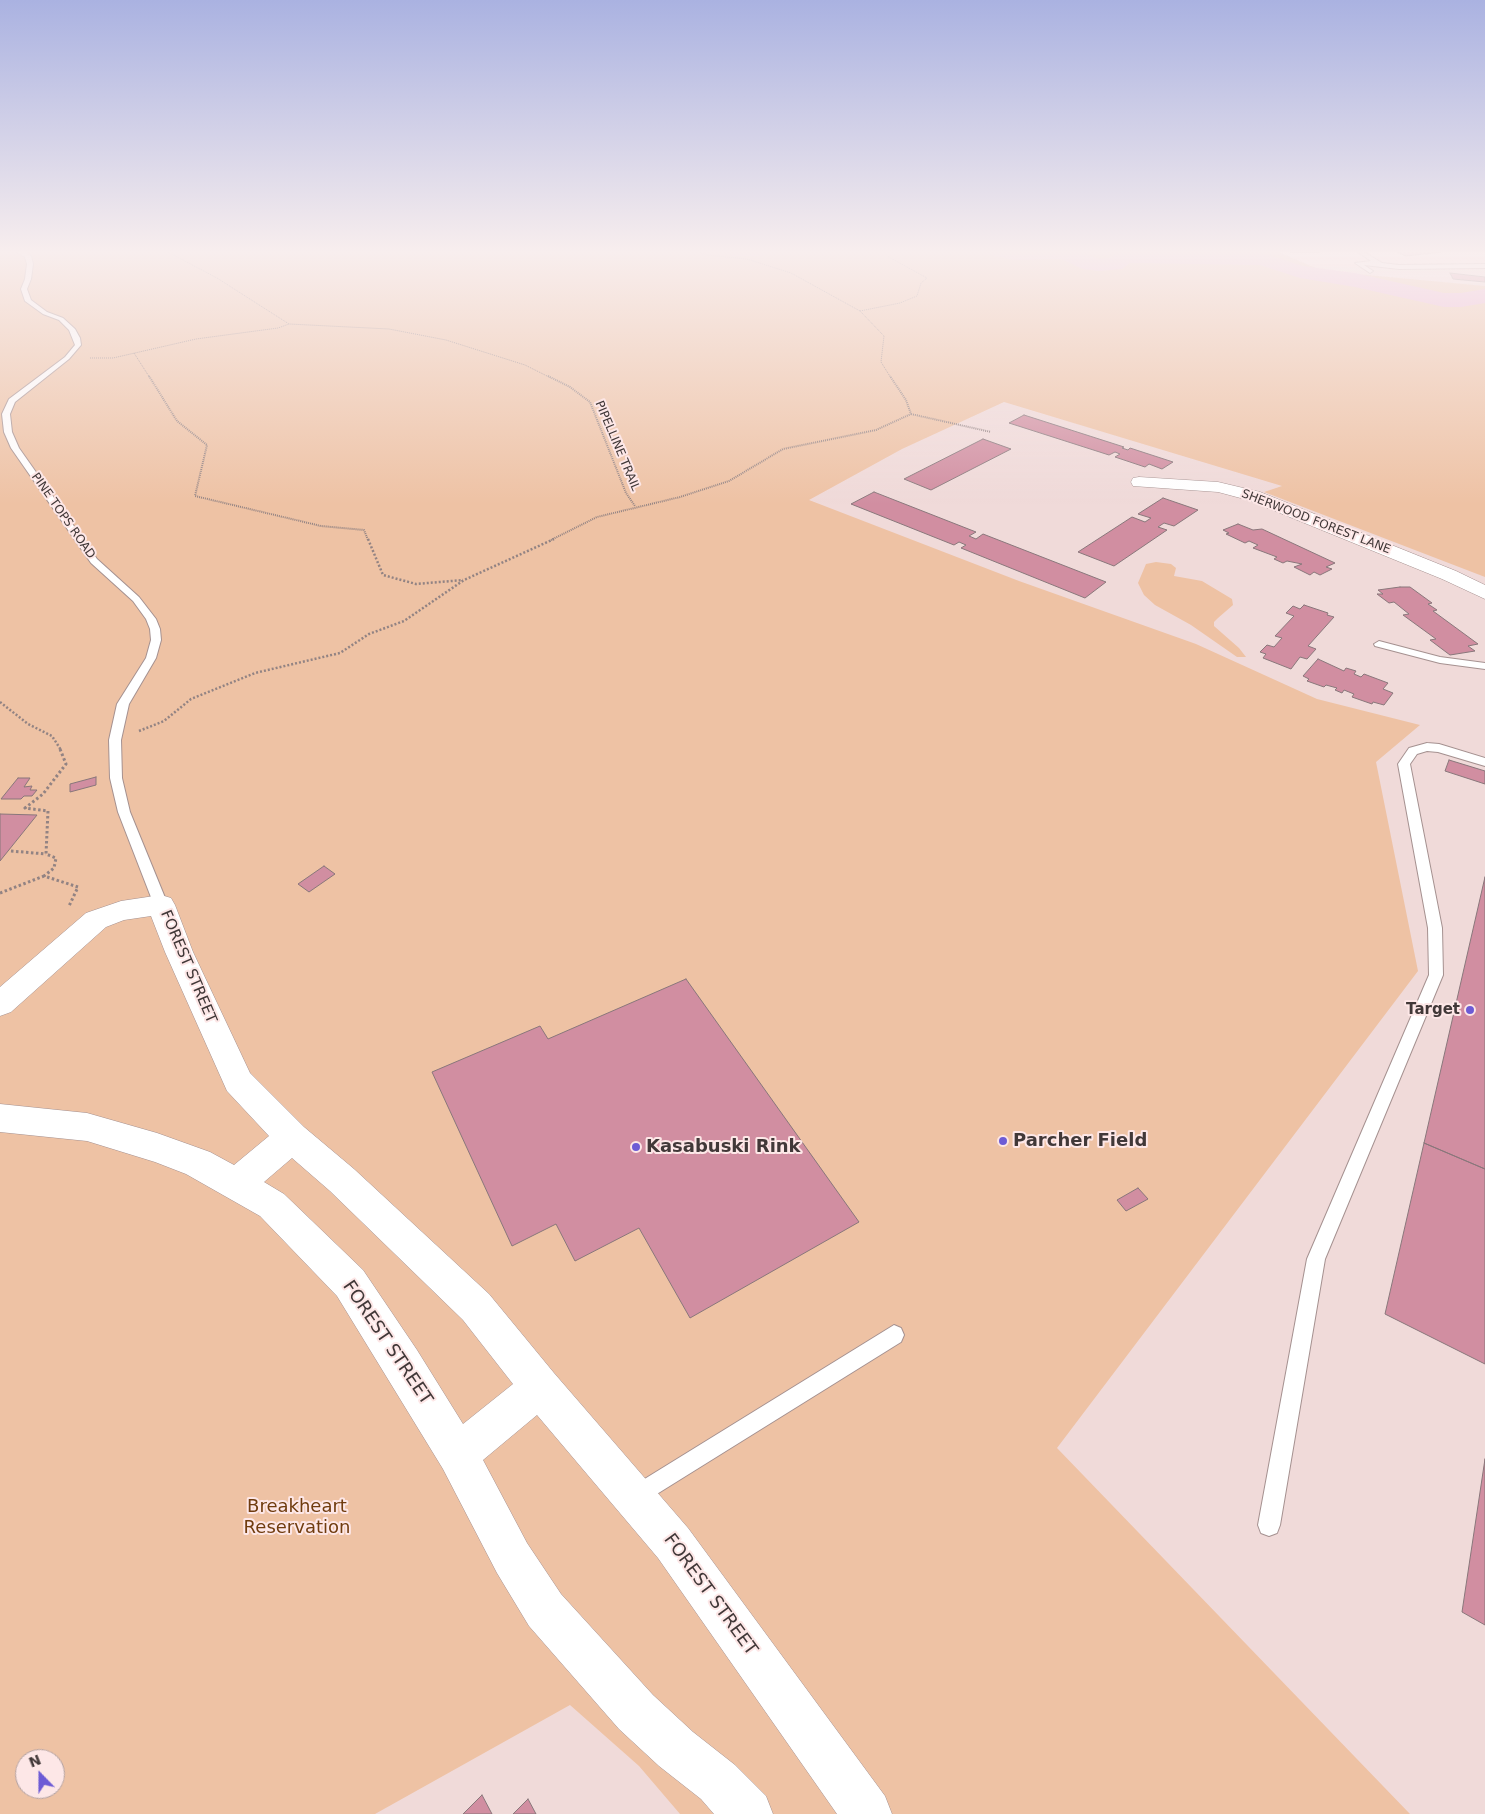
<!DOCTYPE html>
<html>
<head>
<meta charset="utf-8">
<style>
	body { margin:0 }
	#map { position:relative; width:1485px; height:1814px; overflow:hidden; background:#f0dad9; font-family:"DejaVu Sans",sans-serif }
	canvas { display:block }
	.north { position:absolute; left:15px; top:1749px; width:50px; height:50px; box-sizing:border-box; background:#fde7e7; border:1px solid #b2a1a1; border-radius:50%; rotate:338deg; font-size:14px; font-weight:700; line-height:20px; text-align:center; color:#413838 }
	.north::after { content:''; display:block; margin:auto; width:18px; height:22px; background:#6d5bd5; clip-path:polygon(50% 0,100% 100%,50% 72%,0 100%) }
</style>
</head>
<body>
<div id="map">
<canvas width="1485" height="1814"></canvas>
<div class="north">N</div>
</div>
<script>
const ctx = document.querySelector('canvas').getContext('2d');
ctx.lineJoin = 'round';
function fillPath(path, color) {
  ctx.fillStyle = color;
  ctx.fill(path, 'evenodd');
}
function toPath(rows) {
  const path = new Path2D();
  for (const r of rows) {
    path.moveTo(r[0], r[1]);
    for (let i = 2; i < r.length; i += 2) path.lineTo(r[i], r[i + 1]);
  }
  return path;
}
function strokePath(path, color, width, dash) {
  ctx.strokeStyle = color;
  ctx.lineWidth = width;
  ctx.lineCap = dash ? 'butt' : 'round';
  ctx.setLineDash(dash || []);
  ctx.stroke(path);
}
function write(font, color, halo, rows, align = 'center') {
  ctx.font = font + ' "DejaVu Sans",sans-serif';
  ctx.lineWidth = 4;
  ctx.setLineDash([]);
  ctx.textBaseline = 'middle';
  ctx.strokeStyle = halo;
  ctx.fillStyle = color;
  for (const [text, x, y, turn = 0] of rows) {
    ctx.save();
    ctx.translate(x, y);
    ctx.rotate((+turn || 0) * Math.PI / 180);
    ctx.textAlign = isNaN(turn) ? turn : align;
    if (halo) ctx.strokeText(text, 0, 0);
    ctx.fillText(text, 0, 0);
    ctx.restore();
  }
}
fillPath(toPath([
	[0,250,1273,250,1316,268,1335,272,1485,286,1485,577,1264,492,1282,486,1004,402,902,449,809,500,1019,581,1196,644,1317,699,1420,725,1376,762,1418,971,1057,1448,1410,1814,680,1814,639,1766,570,1705,375,1814,0,1814],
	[25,1759,55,1759,55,1789,25,1789],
	[1156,562,1171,564,1176,568,1174,576,1202,581,1232,599,1233,605,1218,618,1214,622,1214,626,1239,648,1246,657,1237,657,1191,625,1155,605,1144,595,1138,583,1146,564]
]), '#eec2a4');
strokePath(toPath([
	[1129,250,1130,257]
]), '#edb0d6', 4);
fillPath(toPath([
	[723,250,769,250,766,254,759,256,733,256,726,254,723,250],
	[982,250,1076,250,1099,259,1109,258,1116,254,1130,251,1262,253,1303,266,1355,273,1444,293,1461,293,1485,289,1485,303,1461,307,1444,307,1355,287,1300,278,1260,265,1130,263,1122,269,1099,271,1083,269,1061,259,1015,260,985,254,982,250]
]), '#edb0d6');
const building = toPath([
	[1288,250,1350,250,1352,251,1290,252,1288,250],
	[1407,250,1435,250,1441,252,1406,256,1397,252,1407,250],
	[1450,273,1485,277,1485,282,1453,279,1450,273],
	[1024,415,1124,447,1122,448,1128,450,1130,448,1173,462,1162,469,1149,464,1145,467,1115,457,1120,454,1115,452,1109,455,1009,423,1024,415],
	[983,439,1011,449,931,490,904,479,983,439],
	[874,492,976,532,969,536,976,539,983,534,1106,582,1085,598,961,548,966,545,959,542,954,545,851,504,874,492],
	[1163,498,1198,510,1174,526,1164,523,1158,527,1167,530,1114,566,1078,552,1132,517,1145,522,1151,518,1138,514,1163,498],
	[1238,524,1253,530,1262,529,1335,563,1326,567,1332,569,1320,575,1314,572,1310,575,1294,567,1302,564,1287,561,1283,563,1274,559,1277,557,1253,548,1258,545,1249,541,1245,543,1226,534,1229,533,1223,530,1238,524],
	[1400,587,1410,587,1432,603,1428,604,1437,610,1433,611,1478,644,1468,646,1475,651,1450,655,1430,640,1436,639,1403,615,1409,614,1394,602,1389,603,1377,594,1383,594,1378,590,1400,587],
	[1304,605,1328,613,1327,615,1334,617,1308,646,1316,649,1307,659,1300,657,1291,669,1263,658,1266,654,1260,652,1267,645,1274,647,1282,638,1275,636,1294,616,1286,613,1293,606,1300,609,1304,605],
	[1318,659,1344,671,1346,668,1356,671,1354,674,1361,677,1364,674,1388,683,1383,689,1393,693,1384,705,1373,702,1372,704,1352,697,1354,694,1344,690,1342,693,1335,690,1337,688,1326,685,1324,687,1307,681,1309,679,1303,676,1318,659],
	[1449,760,1485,771,1485,784,1445,771,1449,760],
	[96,777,96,785,70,792,70,784,96,777],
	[18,778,30,778,24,787,32,786,30,790,37,790,32,796,24,796,21,799,1,799,18,778],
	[0,814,37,815,0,861,0,814],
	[324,866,335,874,309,892,298,884,324,866],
	[1485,877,1485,1169,1424,1143,1485,877],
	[686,979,859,1222,690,1318,639,1228,575,1261,556,1224,512,1246,432,1072,540,1026,548,1039,686,979],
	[1424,1143,1485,1169,1485,1364,1385,1314,1424,1143],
	[1138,1188,1148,1199,1126,1211,1117,1200,1138,1188],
	[1485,1459,1485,1625,1462,1612,1485,1459],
	[482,1795,492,1814,463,1814,482,1795],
	[528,1799,536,1814,513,1814,528,1799]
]);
fillPath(building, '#d18ea1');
strokePath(building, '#89777b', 1);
const service = toPath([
	[13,250,21,250,31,256,33,264,31,279,27,289,31,300,47,312,63,318,75,329,80,338,81,345,69,359,15,402,10,414,12,432,19,448,97,559,139,597,156,619,160,629,161,640,156,658,129,704,121,740,122,778,130,812,168,905,166,908,161,910,156,908,154,905,118,812,110,778,109,740,117,704,146,658,151,640,150,629,146,619,133,601,91,563,11,448,4,432,2,414,9,399,65,357,75,345,69,330,59,320,43,314,25,301,21,289,25,279,27,264,25,257,13,250],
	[1366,250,1364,252,1382,263,1399,265,1485,264,1485,268,1399,269,1364,265,1373,271,1370,273,1355,263,1371,261,1358,252,1366,250],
	[1379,641,1440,657,1485,663,1485,669,1440,663,1375,646,1374,644,1379,641],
	[1427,743,1439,744,1485,758,1485,766,1438,752,1427,751,1417,754,1410,764,1442,928,1443,975,1325,1259,1280,1525,1277,1533,1269,1536,1261,1533,1258,1525,1307,1259,1429,975,1428,928,1398,764,1409,748,1427,743],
	[894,1325,901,1328,904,1335,901,1342,644,1502,637,1506,630,1502,626,1495,630,1488,894,1325]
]);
const minor = toPath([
	[1139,477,1218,482,1260,492,1456,571,1485,585,1485,599,1442,579,1248,500,1218,492,1133,486,1131,482,1133,478,1139,477],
	[161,895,171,898,175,905,193,952,250,1073,304,1127,354,1169,489,1294,554,1373,688,1528,885,1796,892,1814,837,1814,658,1558,537,1415,483,1460,527,1543,561,1594,653,1695,693,1732,735,1765,766,1796,773,1814,714,1814,701,1799,659,1766,619,1729,529,1626,497,1573,443,1469,337,1296,260,1216,186,1174,155,1162,87,1141,0,1132,0,1104,87,1113,157,1133,210,1152,234,1165,269,1136,227,1091,165,952,151,916,124,920,106,927,11,1012,0,1016,0,987,86,913,121,901,161,895],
	[292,1158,330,1191,463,1320,513,1384,463,1424,417,1350,363,1270,284,1194,264,1182,292,1158]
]);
strokePath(service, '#a59190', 2);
strokePath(minor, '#a59190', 1);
strokePath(toPath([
	[164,250,217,278,289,324,389,329,446,340,525,365,551,378],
	[694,250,708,255,747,259,791,273,860,311,884,336,881,362,891,378],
	[860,311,900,303,917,296,921,283,927,278,887,256],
	[134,353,150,378],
	[90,358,113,358,196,339,278,328,289,324]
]), '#928383', 1, [1, 1]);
strokePath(toPath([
	[149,376,177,421,207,445,195,496,321,526,364,530,368,540],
	[548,376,570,387,590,402,626,493,635,506],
	[911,414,991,432],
	[551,540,597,517,680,497,729,481,783,449,876,430,911,414,906,400,890,376]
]), '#928383', 2, [1, 1]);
strokePath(toPath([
	[368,539,383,575,416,584,463,580],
	[0,702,28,724,52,736,61,750],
	[139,731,164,721,191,699,255,673,340,653,369,634,404,621,464,580,554,539]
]), '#928383', 2.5, [2, 2]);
strokePath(toPath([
	[60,749,66,764,43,794,25,808,48,811,46,854,56,858,54,868,44,876,78,887,69,906],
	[11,851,46,854],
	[0,893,44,876]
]), '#928383', 3, [2.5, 2.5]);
fillPath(service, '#fff');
fillPath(minor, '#fff');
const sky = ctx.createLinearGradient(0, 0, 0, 504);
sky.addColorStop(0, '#aab2e1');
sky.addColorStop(0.5, '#f8eeee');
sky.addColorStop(1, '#f8eeee00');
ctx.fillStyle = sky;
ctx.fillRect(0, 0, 1485, 504);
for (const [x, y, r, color] of [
	[1470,1010,5,"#6d5bd5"],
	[1003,1141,5,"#6d5bd5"],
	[636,1147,5,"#6d5bd5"]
]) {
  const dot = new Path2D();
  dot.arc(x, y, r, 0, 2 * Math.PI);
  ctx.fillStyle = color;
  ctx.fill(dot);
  strokePath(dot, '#fde7e7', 2);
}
write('12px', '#413838', '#fde7e7', [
	["PIPELLINE TRAIL",617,446,67],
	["PINE TOPS ROAD",63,516,55],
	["SHERWOOD FOREST LANE",1316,522,21]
]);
write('15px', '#413838', '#fde7e7', [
	["FOREST STREET",188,967,67]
]);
write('bold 15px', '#413838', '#fde7e7', [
	["Target",1460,1010]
], 'right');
write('bold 18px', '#413838', '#fde7e7', [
	["Parcher Field",1013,1141],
	["Kasabuski Rink",646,1147]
], 'left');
write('18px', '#413838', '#fde7e7', [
	["FOREST STREET",387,1343,56],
	["FOREST STREET",710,1595,54]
]);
write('18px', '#703c0e', '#fde7e7', [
	["Breakheart",297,1507],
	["Reservation",297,1528]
]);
</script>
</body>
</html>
